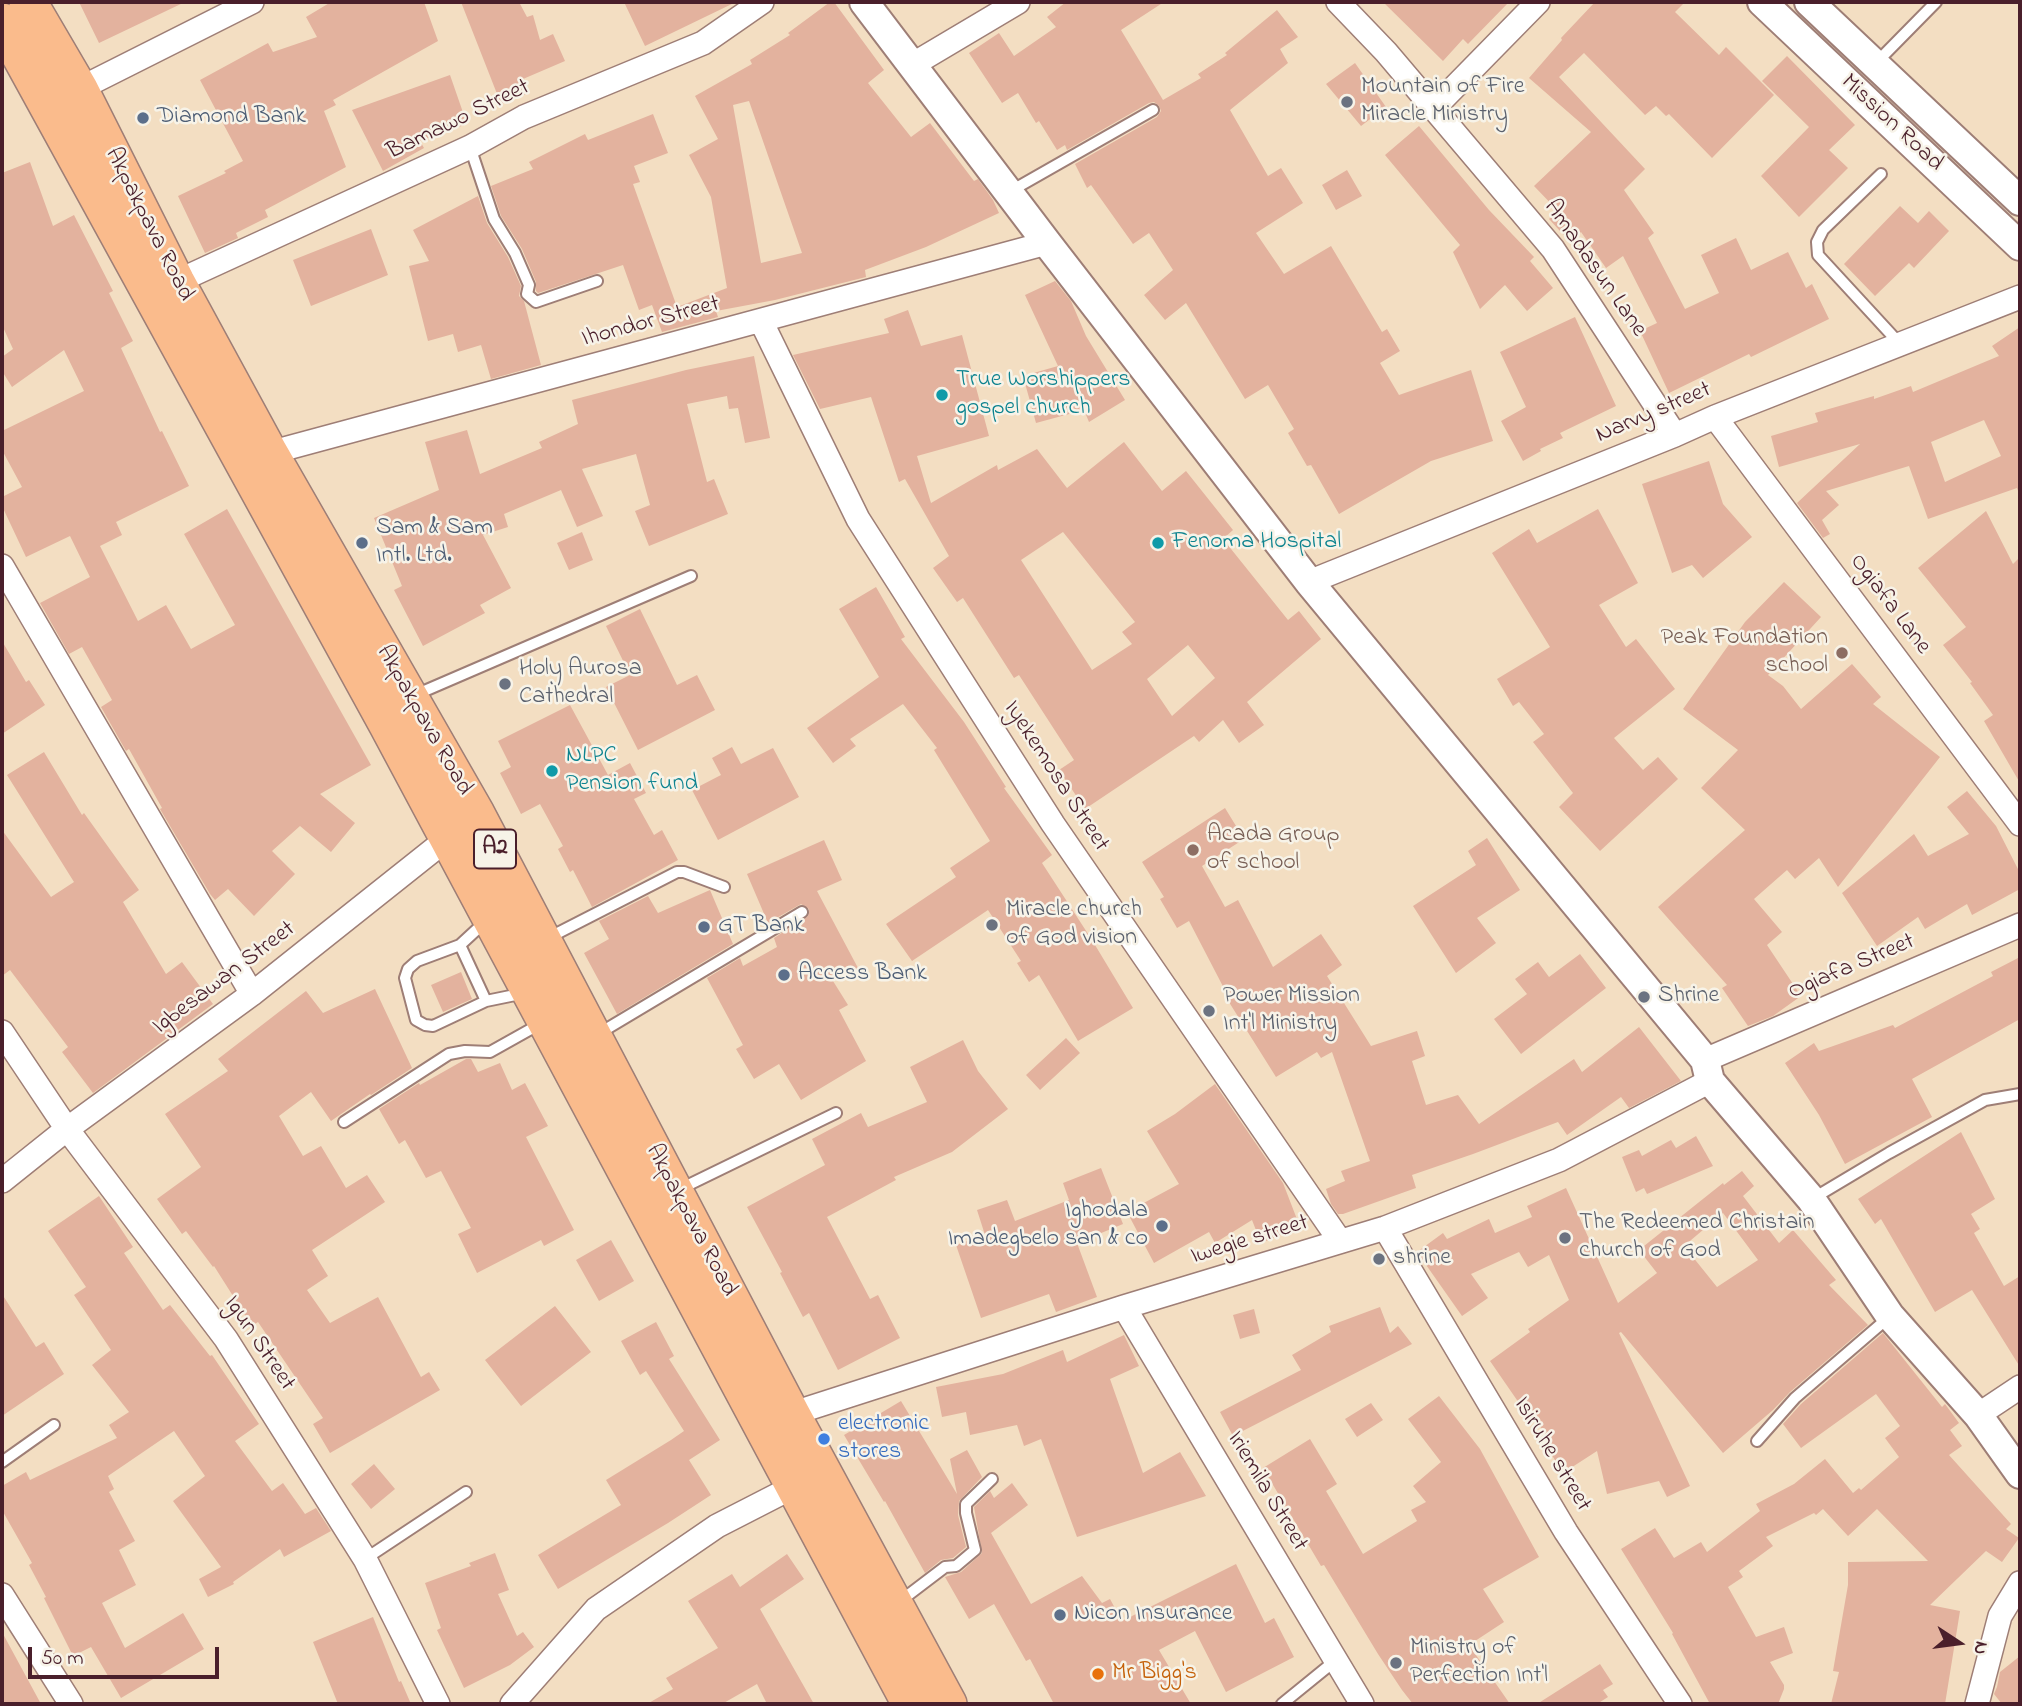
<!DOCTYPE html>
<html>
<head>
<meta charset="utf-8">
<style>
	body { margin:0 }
	#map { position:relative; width:2022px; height:1706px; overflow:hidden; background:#f3dec2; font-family:"Indie Flower",sans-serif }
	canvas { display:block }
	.frame { position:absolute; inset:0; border:4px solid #4a1f2b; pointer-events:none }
	.north { position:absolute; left:1924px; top:1608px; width:70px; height:70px; -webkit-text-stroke:5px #f7f3e8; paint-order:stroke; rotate:103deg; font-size:19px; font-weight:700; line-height:28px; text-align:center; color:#4a1f2b }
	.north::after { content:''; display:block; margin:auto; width:24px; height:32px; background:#4a1f2b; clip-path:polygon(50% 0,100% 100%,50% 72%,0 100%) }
	.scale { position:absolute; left:28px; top:1647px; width:191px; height:32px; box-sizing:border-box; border:4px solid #4a1f2b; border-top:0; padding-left:9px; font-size:21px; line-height:24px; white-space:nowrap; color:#4a1f2b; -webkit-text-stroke:5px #f7f3e8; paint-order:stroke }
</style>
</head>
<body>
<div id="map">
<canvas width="2022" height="1706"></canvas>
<div class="frame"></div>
<div class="north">N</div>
<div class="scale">50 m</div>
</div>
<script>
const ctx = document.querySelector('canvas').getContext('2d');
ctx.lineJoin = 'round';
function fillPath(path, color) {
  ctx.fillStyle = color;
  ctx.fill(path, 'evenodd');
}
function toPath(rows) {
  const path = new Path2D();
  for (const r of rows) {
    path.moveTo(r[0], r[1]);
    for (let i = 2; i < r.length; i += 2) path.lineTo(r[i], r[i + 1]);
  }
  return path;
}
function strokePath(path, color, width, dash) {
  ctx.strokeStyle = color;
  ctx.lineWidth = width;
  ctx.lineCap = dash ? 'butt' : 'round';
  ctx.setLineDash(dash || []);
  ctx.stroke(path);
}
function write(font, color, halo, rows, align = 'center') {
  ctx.font = font + ' "Indie Flower",sans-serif';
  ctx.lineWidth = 5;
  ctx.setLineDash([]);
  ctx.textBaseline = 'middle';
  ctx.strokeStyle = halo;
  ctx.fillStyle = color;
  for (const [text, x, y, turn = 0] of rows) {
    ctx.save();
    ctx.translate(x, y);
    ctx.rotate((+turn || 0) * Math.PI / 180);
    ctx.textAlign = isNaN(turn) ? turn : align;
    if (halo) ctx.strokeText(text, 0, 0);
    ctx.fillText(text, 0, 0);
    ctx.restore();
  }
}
fillPath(toPath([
	[79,2,185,2,99,43],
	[331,2,424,2,438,41,333,100,336,105,324,111,346,167,265,210,268,217,236,233,238,238,205,253,178,196,226,173,224,171,243,161,200,80,268,43,273,52,317,37,306,17],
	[461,2,519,2,527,17,533,15,540,40,553,34,565,61,523,79,529,93,501,104],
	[624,2,736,2,645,46],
	[830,2,834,2,884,70,868,83,911,137,930,123,974,181,978,179,993,200,999,213,926,247,865,270,866,277,775,300,716,311,718,317,662,332,652,305,639,310,623,265,538,293,536,291,536,282,522,249,501,216,491,186,533,169,529,162,585,134,588,140,653,114,668,153,634,166,640,182,633,184,677,307,727,288,711,197,689,155,718,139,695,96,752,64,750,60,790,35,788,33],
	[749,101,802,253,761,263,733,105],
	[1066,2,1164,2,1121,30,1163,100,1201,78,1198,74,1227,55,1225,53,1277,10,1298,37,1280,49,1288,63,1230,110,1268,176,1281,168,1303,203,1256,233,1284,274,1331,246,1382,332,1387,329,1400,351,1380,363,1399,395,1471,370,1493,441,1431,461,1339,514,1311,465,1307,466,1288,433,1294,429,1268,385,1245,399,1186,303,1165,320,1144,295,1173,270,1149,233,1133,244,1091,185,1087,188,1075,164,1157,117,1161,111,1159,106,1154,102,1149,103,1067,150,1065,145,1057,150,1039,121,1036,123,1018,93,1002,103,969,53,999,33,1014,56,1056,27,1047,17],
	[1383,2,1509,2,1468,44,1463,39,1443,61],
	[1595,2,1685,2,1675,12,1719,55,1726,47,1774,95,1712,158,1669,114,1666,116,1656,106,1645,115,1584,53,1559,77,1645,169,1624,190,1654,233,1648,238,1685,309,1719,293,1701,255,1736,238,1751,270,1788,252,1806,288,1812,284,1829,319,1751,357,1749,354,1669,393,1640,331,1657,323,1623,256,1606,268,1581,232,1570,242,1549,219,1558,211,1534,186,1591,132,1529,78,1562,40,1561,38],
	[1787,56,1855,125,1829,150,1848,168,1799,217,1761,176,1809,127,1762,81],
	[1355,63,1386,107,1361,126,1326,84],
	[450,75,467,124,420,141,424,148,383,171,352,110],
	[1419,126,1489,210,1534,257,1530,261,1553,288,1527,311,1505,285,1480,309,1453,252,1460,245,1385,155],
	[30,162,53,226,74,215,113,291,109,293,133,341,121,348,160,432,162,431,189,486,116,522,122,535,100,546,138,621,166,605,191,649,235,625,184,534,227,509,371,765,320,794,355,823,331,852,300,826,272,851,295,874,254,916,228,889,215,900,210,894,160,809,162,808,129,749,126,751,101,707,112,700,82,647,69,654,40,603,90,577,70,536,26,557,2,506,2,497,22,487,2,450,2,431,84,391,64,350,12,387,2,371,2,357,13,349,2,325,2,173],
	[1347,170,1362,196,1336,210,1322,185],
	[478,196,487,223,508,257,521,286,519,296,524,301,541,365,491,379,481,345,458,352,453,334,428,341,409,266,429,261,413,230],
	[1900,206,1918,223,1929,211,1949,231,1914,268,1909,263,1875,296,1844,264],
	[371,229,388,275,311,306,293,260],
	[1055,281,1071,301,1086,336,1125,400,1089,422,1084,410,1036,423,1023,376,1058,366,1025,295],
	[908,310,921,346,962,335,989,436,917,456,931,503,997,465,998,470,1037,449,1067,488,1124,442,1162,491,1186,471,1233,530,1223,539,1288,620,1299,611,1321,639,1247,702,1264,725,1239,743,1223,720,1199,742,1194,736,1085,809,1059,770,1074,760,1019,675,1014,678,963,598,957,602,933,568,949,556,905,479,899,482,871,397,820,409,793,355,889,333,884,319],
	[1063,532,1135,622,1122,632,1132,644,1092,670,1021,560],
	[1188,645,1215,678,1172,716,1147,679],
	[1575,317,1616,406,1560,433,1563,438,1540,449,1541,451,1523,461,1501,421,1526,407,1500,352],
	[2020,327,2020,496,2017,488,1928,519,1909,466,1826,491,1839,505,1822,520,1830,534,1823,538,1797,503,1860,444,1779,467,1771,436,1818,422,1815,413,1874,396,1874,399,1911,386,1913,392,1999,356,1992,346],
	[1984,420,2001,456,1945,482,1931,442],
	[754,356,770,438,745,443,738,408,729,409,727,396,687,404,707,482,714,479,728,514,649,546,635,511,650,505,636,454,582,469,603,516,577,527,561,490,504,514,508,527,483,535,511,588,480,605,485,613,423,646,394,590,402,586,374,518,439,490,425,442,467,430,480,474,542,448,539,442,578,424,572,400,686,370],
	[1709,461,1723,504,1752,537,1703,578,1692,565,1672,573,1642,484],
	[1598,509,1638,583,1599,605,1626,647,1636,639,1675,689,1614,738,1643,770,1658,757,1678,779,1600,851,1559,807,1573,793,1533,742,1544,734,1519,702,1513,706,1497,679,1550,647,1492,553,1529,529,1537,543],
	[1986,511,2013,564,2020,557,2020,783,1984,721,1993,715,1970,683,1972,682,1943,645,1966,627,1918,568],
	[582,532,593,560,569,570,557,543],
	[1784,582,1821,617,1768,675,1783,686,1801,709,1852,664,1881,697,1873,704,1940,757,1838,887,1819,858,1795,879,1787,870,1754,899,1782,932,1767,945,1801,996,1773,1016,1748,1026,1722,988,1727,985,1658,907,1745,830,1701,788,1738,750,1683,709,1745,622],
	[876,587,905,637,901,639,964,722,1006,787,1004,788,1052,855,1042,863,1092,940,1133,1008,1078,1041,1039,975,1029,982,1017,963,1021,961,988,910,912,961,886,924,956,877,950,868,990,841,934,750,937,748,903,704,850,739,856,746,833,763,807,728,879,677,839,609],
	[640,609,677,685,697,675,715,710,638,750,606,687,630,675,606,626],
	[2,641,26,682,29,680,45,705,2,734],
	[570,705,608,775,630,763,646,793,634,799,654,835,662,830,678,860,592,907,573,870,570,872,558,849,563,846,540,804,521,814,500,773,511,767,498,741],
	[732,747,741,764,773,748,799,797,718,840,692,790,721,775,712,758],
	[44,752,82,815,84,813,139,890,123,902,166,974,182,962,213,1004,93,1093,62,1052,68,1047,10,970,2,976,2,830,51,897,74,882,7,775],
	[1967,791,1996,826,2020,873,2020,889,1972,915,1967,904,1925,929,1918,917,1877,946,1842,893,1914,834,1928,856,1969,834,1947,807],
	[1225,808,1244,839,1202,866,1225,907,1238,900,1273,967,1321,934,1342,965,1327,976,1371,1046,1417,1031,1425,1056,1412,1061,1426,1105,1458,1095,1479,1124,1574,1059,1582,1072,1639,1027,1681,1081,1629,1108,1621,1097,1567,1135,1558,1122,1473,1154,1412,1175,1416,1188,1343,1214,1338,1214,1331,1204,1326,1189,1345,1181,1341,1171,1370,1161,1332,1052,1321,1058,1317,1052,1276,1077,1227,999,1229,998,1189,921,1177,928,1160,899,1164,897,1142,862],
	[1487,838,1520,890,1477,918,1496,943,1456,973,1413,906,1476,865,1468,851],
	[824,840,842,880,817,891,858,968,833,981,848,1005,839,1010,866,1061,801,1100,779,1064,754,1079,736,1049,743,1045,707,978,740,958,743,966,777,947,774,938,808,916,809,909,801,904,768,923,747,874],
	[710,890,733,944,617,1014,584,953,609,939,599,921,648,896,658,913],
	[1580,954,1606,988,1521,1054,1494,1019,1527,994,1515,979,1538,962,1549,977],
	[2020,957,2020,1019,1912,1079,1932,1117,1845,1164,1819,1115,1785,1063,1814,1043,1819,1051,1893,1025,1895,1028,1993,976,1991,972],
	[461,972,472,999,443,1012,431,985],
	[375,989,412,1068,371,1095,370,1094,331,1121,311,1092,279,1116,303,1156,321,1146,346,1188,367,1175,385,1202,312,1250,328,1276,307,1290,330,1323,378,1297,421,1377,429,1372,440,1390,330,1453,313,1424,323,1418,258,1322,252,1326,214,1266,213,1267,186,1231,182,1234,157,1199,201,1167,165,1114,228,1071,218,1059,306,991,323,1013],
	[1066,1038,1080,1053,1040,1090,1026,1075],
	[963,1040,978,1071,1008,1109,952,1152,894,1177,896,1180,827,1217,870,1299,878,1295,900,1338,838,1370,809,1313,803,1317,780,1273,782,1272,747,1207,825,1165,812,1139,861,1113,868,1127,927,1102,910,1067],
	[466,1059,471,1059,478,1072,500,1063,512,1090,525,1083,548,1126,526,1137,574,1230,544,1246,541,1240,477,1273,458,1234,471,1228,441,1171,426,1178,405,1140,399,1144,379,1109,419,1083,420,1085],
	[1215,1084,1283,1183,1300,1227,1261,1243,1252,1220,1215,1243,1209,1232,1154,1263,1127,1212,1179,1184,1147,1131,1175,1114],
	[1961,1132,1995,1199,1971,1214,1980,1229,1974,1233,2004,1286,2020,1276,2020,1367,1972,1290,1935,1312,1881,1219,1875,1224,1858,1199],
	[1696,1136,1713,1166,1647,1194,1644,1188,1636,1192,1622,1157,1639,1150,1642,1156,1671,1140,1676,1148],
	[1101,1168,1123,1224,1077,1243,1097,1297,1056,1312,1049,1294,981,1318,956,1245,985,1235,977,1210,1007,1200,1015,1221,1069,1200,1063,1183],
	[1742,1171,1754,1186,1743,1196,1779,1243,1793,1230,1836,1280,1829,1285,1868,1325,1790,1392,1773,1410,1723,1453,1621,1332,1619,1333,1690,1486,1667,1497,1659,1481,1607,1494,1597,1451,1563,1473,1545,1444,1550,1441,1522,1400,1519,1403,1490,1361,1530,1332,1528,1329,1569,1300,1549,1255,1528,1267,1519,1252,1471,1274,1488,1298,1462,1316,1417,1252,1443,1233,1447,1239,1489,1219,1495,1233,1532,1217,1527,1206,1566,1188,1618,1303,1657,1273,1639,1250,1723,1183,1724,1185],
	[1723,1213,1758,1260,1717,1287,1684,1246],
	[99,1196,133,1247,124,1253,163,1310,170,1305,210,1356,212,1355,259,1424,235,1441,272,1491,283,1483,305,1514,316,1508,331,1531,284,1557,280,1549,233,1582,234,1584,208,1597,199,1579,221,1567,173,1501,205,1476,174,1431,108,1476,114,1489,109,1492,135,1541,119,1550,136,1585,102,1603,125,1648,183,1613,204,1649,121,1698,91,1647,73,1656,44,1598,46,1597,29,1565,32,1563,2,1510,2,1486,26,1472,30,1480,117,1438,109,1425,129,1412,92,1365,111,1350,74,1295,86,1287,48,1231],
	[611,1240,634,1281,599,1301,576,1260],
	[2,1294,36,1347,44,1342,64,1374,2,1416],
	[555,1306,591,1352,521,1406,485,1360],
	[1380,1307,1390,1333,1398,1326,1412,1344,1233,1436,1220,1412,1301,1370,1292,1355,1331,1332,1329,1326],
	[1254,1309,1260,1333,1240,1339,1233,1315],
	[656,1322,674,1356,669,1359,720,1440,689,1460,711,1495,668,1523,558,1589,538,1555,621,1505,606,1480,671,1440,684,1431,646,1371,640,1375,621,1341],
	[1883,1333,1942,1407,1945,1404,1959,1423,1950,1430,1962,1446,1949,1455,2011,1524,2006,1529,2019,1538,2002,1562,1986,1551,1930,1605,1960,1611,1945,1704,1831,1704,1839,1672,1833,1671,1848,1585,1848,1562,1928,1561,1877,1509,1848,1536,1823,1509,1816,1515,1814,1513,1766,1537,1773,1546,1739,1571,1743,1577,1728,1587,1756,1637,1784,1627,1793,1653,1770,1662,1784,1685,1784,1689,1778,1704,1710,1704,1672,1634,1673,1633,1621,1549,1655,1528,1674,1558,1701,1542,1707,1552,1760,1511,1756,1504,1794,1484,1825,1459,1853,1493,1859,1488,1861,1490,1899,1457,1885,1438,1900,1426,1876,1394,1801,1448,1783,1424,1801,1404],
	[1124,1335,1139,1366,1110,1379,1143,1473,1180,1452,1206,1496,1077,1537,1041,1439,1024,1446,1017,1425,970,1435,966,1412,942,1417,936,1387,1003,1374,1063,1350,1067,1362],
	[1439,1396,1480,1449,1539,1557,1483,1589,1504,1622,1469,1645,1510,1704,1413,1704,1402,1690,1378,1654,1324,1565,1321,1566,1263,1468,1310,1439,1337,1484,1326,1491,1363,1554,1417,1521,1411,1510,1426,1502,1413,1486,1441,1462,1408,1419],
	[901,1401,957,1494,950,1459,967,1450,982,1477,959,1501,958,1515,966,1547,953,1558,941,1560,925,1573,885,1501,884,1502,844,1435],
	[1371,1403,1383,1420,1357,1437,1345,1419],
	[374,1464,395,1489,371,1509,351,1484],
	[1012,1483,1028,1505,991,1533,1031,1604,1082,1576,1102,1603,1110,1599,1122,1621,1236,1564,1265,1623,1274,1618,1294,1657,1226,1692,1195,1631,1159,1650,1191,1704,1054,1704,1030,1659,1026,1661,994,1604,969,1619,945,1577,961,1572,982,1553,974,1507,990,1491,994,1498],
	[495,1553,509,1590,498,1594,517,1636,523,1632,534,1647,510,1665,464,1688,437,1630,441,1628,425,1583,471,1566,469,1563],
	[787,1554,804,1579,760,1609,814,1704,767,1704,757,1684,722,1704,647,1704,673,1689,666,1678,718,1648,688,1601,732,1574,740,1587],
	[373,1617,399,1682,401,1681,411,1704,338,1704,313,1642],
	[2,1632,41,1704,2,1704],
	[2020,1656,2020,1704,2002,1704,1994,1694,1997,1687,2000,1672],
	[1600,1664,1613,1684,1603,1690,1608,1697,1597,1704,1537,1704]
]), '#e3b29e');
const service = toPath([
	[1877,62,1936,2],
	[470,147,494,219,515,253,529,285,527,294,536,302,597,281],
	[1881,174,1823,230,1817,242,1818,255,1900,344],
	[1009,192,1153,110],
	[415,695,691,576],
	[486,921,460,945,486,1001,525,993],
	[548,938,677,872,684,872,724,887],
	[460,945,417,961,408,969,405,978,416,1020,425,1025,433,1026,486,1001],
	[598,1034,802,912],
	[344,1122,449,1054,465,1051,490,1052,540,1024],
	[678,1190,836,1113],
	[1812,1199,1889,1153,1985,1100,2020,1094],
	[1757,1441,1795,1398,1888,1318],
	[2,1462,54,1425],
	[365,1559,466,1492],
	[899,1602,945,1567,956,1566,975,1550,966,1513,966,1504,992,1479],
	[1282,1704,1336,1660]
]);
const minor = toPath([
	[1338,2,1386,52,1553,249,1675,435],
	[912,65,1018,2],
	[79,89,252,2],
	[1433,109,1538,2],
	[176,282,470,147,524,117,703,43,762,2],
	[761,321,858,519,1053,824,1340,1241],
	[1715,417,2020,824],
	[269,453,1047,243],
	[2,566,252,994],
	[1309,582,1675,435,1715,417,2020,297],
	[2,1032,67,1129,226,1339,365,1559,438,1704],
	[1705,1060,2020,925],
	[2,1181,67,1129,252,994,457,831],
	[1385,1228,1566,1532,1680,1704],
	[1124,1307,1362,1704],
	[791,1414,1124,1307,1385,1228,1559,1160,1710,1081],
	[1978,1415,2020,1387],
	[2,1595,71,1704],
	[512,1704,596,1609,717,1526,795,1486],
	[1977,1704,2000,1616,2020,1583]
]);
const tertiary = toPath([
	[864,2,1047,243,1309,582,1705,1060,1710,1081,1811,1199,1890,1316,1978,1415,2020,1474],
	[1762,2,2020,246],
	[1809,2,2020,201]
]);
const trunk = toPath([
	[28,2,79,89,176,282,269,453,476,814,791,1414,948,1704],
	[2,22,388,725,911,1704]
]);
strokePath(service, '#9e7e76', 14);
strokePath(minor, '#9e7e76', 26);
strokePath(tertiary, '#9e7e76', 32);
strokePath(trunk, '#9e7e76', 40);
strokePath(service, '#fff', 10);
strokePath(minor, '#fff', 23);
strokePath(tertiary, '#fff', 28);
strokePath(trunk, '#fabb8c', 37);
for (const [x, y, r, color] of [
	[1347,102,7,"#6b7280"],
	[143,118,7,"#5c6f8a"],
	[942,395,7,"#0f9aa8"],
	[362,543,7,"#5c6f8a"],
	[1158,543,7,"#0f9aa8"],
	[1842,653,7,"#8d6e63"],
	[505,684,7,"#6b7280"],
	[552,771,7,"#0f9aa8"],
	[1193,850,7,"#8d6e63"],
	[992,925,7,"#6b7280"],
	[704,927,7,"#5c6f8a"],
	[784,975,7,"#5c6f8a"],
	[1644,997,7,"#6b7280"],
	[1209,1011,7,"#6b7280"],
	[1162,1226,7,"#5c6f8a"],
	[1565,1238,7,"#6b7280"],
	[1379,1259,7,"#6b7280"],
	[824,1439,7,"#3f7fe0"],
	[1060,1615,7,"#5c6f8a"],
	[1396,1663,7,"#6b7280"],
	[1098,1674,7,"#e8710a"]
]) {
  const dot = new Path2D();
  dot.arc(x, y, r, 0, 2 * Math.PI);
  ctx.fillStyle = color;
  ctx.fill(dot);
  strokePath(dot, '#f7f3e8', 2.5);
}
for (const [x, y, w] of [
	[495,849,42]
]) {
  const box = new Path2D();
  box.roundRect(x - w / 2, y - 19.5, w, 39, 5);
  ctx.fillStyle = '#f7f3e8';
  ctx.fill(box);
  strokePath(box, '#4a1f2b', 2);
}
write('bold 23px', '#4a1f2b', null, [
	["A2",495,849]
]);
write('24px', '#5b616d', '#f7f3e8', [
	["Mountain of Fire",1361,88],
	["Miracle Ministry",1361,116],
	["Holy Aurosa",519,670],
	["Cathedral",519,698],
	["Miracle church",1006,911],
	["of God vision",1006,939],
	["Power Mission",1223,997],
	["Int'l Ministry",1223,1025],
	["Shrine",1658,997],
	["The Redeemed Christain",1579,1224],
	["church of God",1579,1252],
	["shrine",1393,1259],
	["Ministry of",1410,1649],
	["Perfection Int'l",1410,1677]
], 'left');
write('24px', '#4e5e75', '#f7f3e8', [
	["Diamond Bank",157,118],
	["Sam & Sam",376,529],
	["Intl. Ltd.",376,557],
	["GT Bank",718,927],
	["Access Bank",798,975],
	["Ighodala",1148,1212,"right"],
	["Imadegbelo san & co",1148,1240,"right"],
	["Nicon Insurance",1074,1615]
], 'left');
write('24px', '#4a1f2b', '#f7f3e8', [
	["Bamawo Street",459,121,-26],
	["Mission Road",1891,124,43],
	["Akpakpava Road",148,225,63],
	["Amadasun Lane",1594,269,55],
	["Ihondor Street",651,323,-15],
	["Narvy street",1654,414,-23],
	["Ogiafa Lane",1889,605,53],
	["Akpakpava Road",423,721,60],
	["Iyekemosa Street",1055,777,57],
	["Ogiafa Street",1852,968,-23],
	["Igbesawan Street",225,979,-37],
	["Akpakpava Road",690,1221,62],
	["Iwegie street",1250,1241,-17],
	["Igun Street",258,1344,56],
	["Isiruhe street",1551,1455,59],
	["Iriemila Street",1266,1492,59]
]);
write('24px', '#0d838f', '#f7f3e8', [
	["True Worshippers",956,381],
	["gospel church",956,409],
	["Fenoma Hospital",1172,543],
	["NLPC",566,757],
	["Pension fund",566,785]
], 'left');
write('24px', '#785e54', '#f7f3e8', [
	["Peak Foundation",1828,639],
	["school",1828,667],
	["Acada Group",1207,836,"left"],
	["of school",1207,864,"left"]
], 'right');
write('24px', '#366cbe', '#f7f3e8', [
	["electronic",838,1425],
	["stores",838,1453]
], 'left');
write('24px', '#c56008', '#f7f3e8', [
	["Mr Bigg's",1112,1674]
], 'left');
</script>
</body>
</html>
